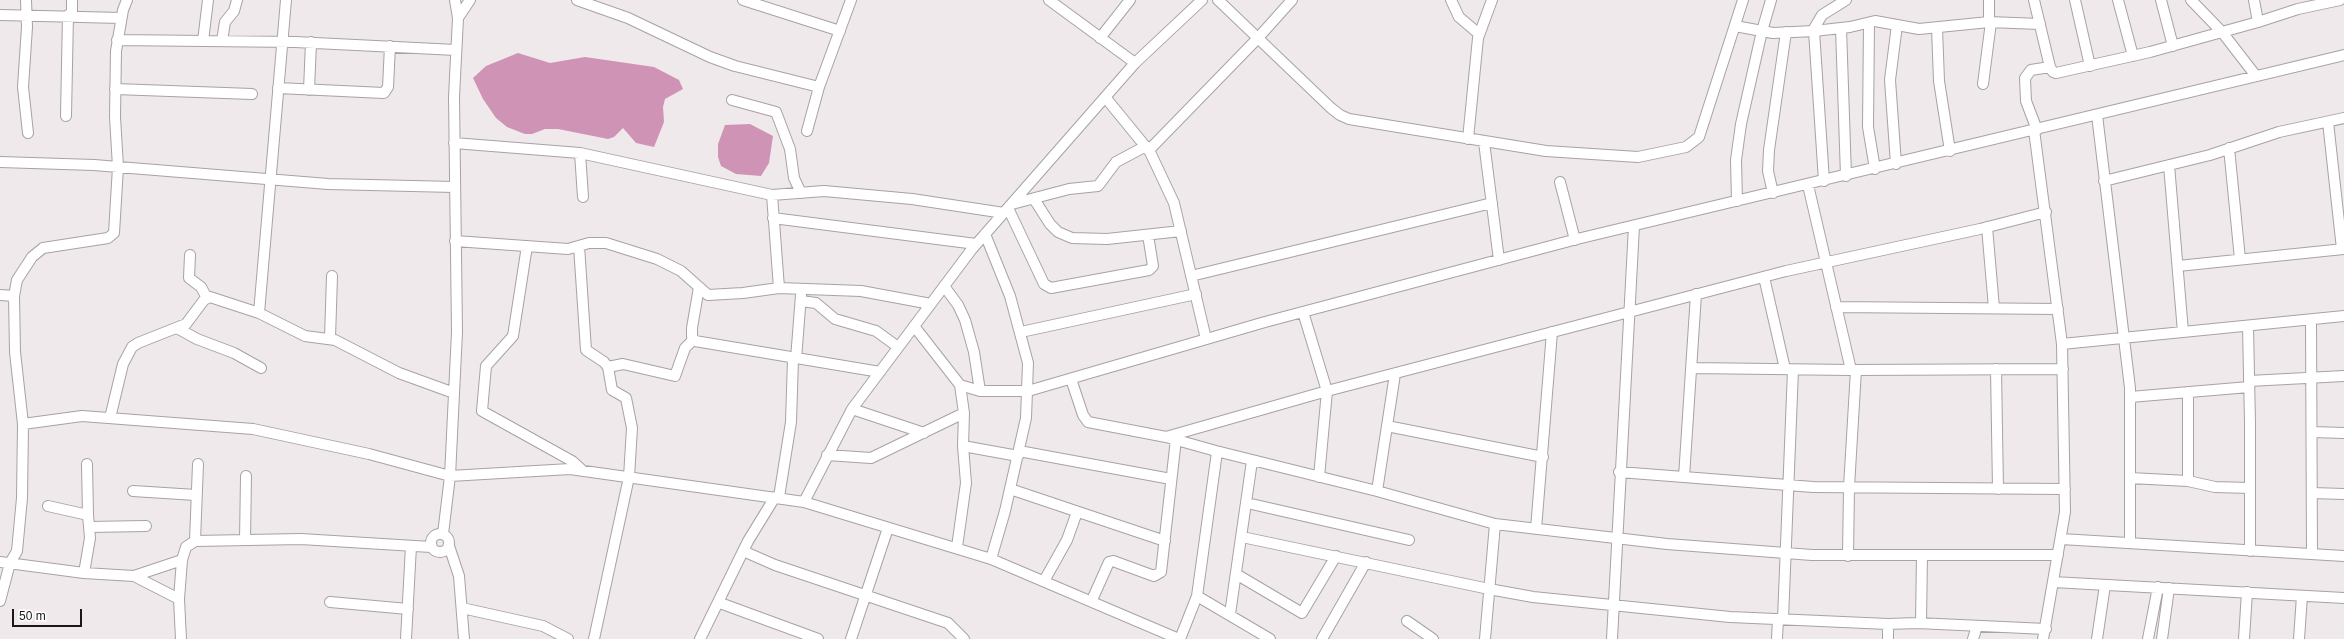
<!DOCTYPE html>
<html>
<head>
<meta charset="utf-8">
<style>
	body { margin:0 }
	#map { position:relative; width:2344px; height:639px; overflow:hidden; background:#efe9ec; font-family:Arial,sans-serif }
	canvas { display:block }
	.scale { position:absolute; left:12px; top:609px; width:70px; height:18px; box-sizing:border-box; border:2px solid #1a1819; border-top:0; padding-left:5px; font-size:12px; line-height:14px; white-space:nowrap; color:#1a1819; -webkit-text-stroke:3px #fff; paint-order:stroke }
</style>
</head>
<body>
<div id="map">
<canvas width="2344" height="639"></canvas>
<div class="scale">50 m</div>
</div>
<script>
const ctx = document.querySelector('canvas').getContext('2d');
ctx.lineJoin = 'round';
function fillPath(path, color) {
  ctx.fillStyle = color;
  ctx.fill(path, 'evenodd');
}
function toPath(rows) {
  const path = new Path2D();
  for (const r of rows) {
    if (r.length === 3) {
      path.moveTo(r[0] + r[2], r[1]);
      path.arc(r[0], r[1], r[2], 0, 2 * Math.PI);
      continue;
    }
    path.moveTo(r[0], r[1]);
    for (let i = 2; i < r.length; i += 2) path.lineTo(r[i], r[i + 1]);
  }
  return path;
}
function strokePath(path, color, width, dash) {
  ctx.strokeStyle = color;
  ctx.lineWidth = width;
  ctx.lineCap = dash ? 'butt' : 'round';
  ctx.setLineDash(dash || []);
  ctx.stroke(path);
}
fillPath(toPath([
	[518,53,550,63,585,57,654,67,679,80,683,89,665,99,663,107,664,122,654,147,636,143,623,128,614,137,608,139,558,129,545,129,532,134,525,134,507,127,496,118,483,99,473,78,486,66],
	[750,124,773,136,769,163,761,176,736,174,721,166,718,157,718,144,725,125]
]), '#cf93b5');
const minor = toPath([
	[26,0,27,27,23,87,28,133],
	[577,0,628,18,710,57,735,66,819,87],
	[743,0,840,31],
	[1049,0,1135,63],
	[1218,0,1331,108,1340,115,1349,119,1546,151,1638,157,1686,147,1699,137,1743,0],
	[1451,0,1459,17,1479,34],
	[2034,0,2050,67,2053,72,2056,73,2150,52,2258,22],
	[2075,0,2090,66],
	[2118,0,2133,56],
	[2161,0,2173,46],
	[2191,0,2222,32,2256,76],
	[2254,0,2258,22,2298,9,2340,0],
	[0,15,121,18],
	[72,16,72,0],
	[458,18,470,0],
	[1989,22,1989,0],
	[1869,23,1868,127,1875,169],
	[1735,26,1773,33,1814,31,1850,27,1875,21,1919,29,1989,22,2040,24],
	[1841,28,1846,176],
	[1937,28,1939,81,1950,151],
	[1814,31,1824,181],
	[1812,32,1822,15,1846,0],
	[1100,38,1130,0],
	[117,40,295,42,456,50],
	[203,41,208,0],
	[222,41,225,22,234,11,237,0],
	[1983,84,1991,22],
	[278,88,384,93,388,87,390,46],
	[115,89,252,94],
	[309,90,311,42],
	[1105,97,1150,152,1174,203,1206,339],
	[732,100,776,112,790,149,794,178,801,193],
	[2097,115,2130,388,2130,543],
	[66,116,68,15],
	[2328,122,2342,249],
	[2034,130,2062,344,2065,512,2043,639],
	[2037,130,2026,101,2025,78,2031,70,2050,67],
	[807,131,819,87,851,0],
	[1468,139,1478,38,1492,0],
	[1484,142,1499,260],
	[454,143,580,153,772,195,824,191,912,199,1004,213],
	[2229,148,2240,259],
	[1149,150,1258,38,1292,0],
	[580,153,583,197],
	[0,162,94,165,328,184,454,187],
	[1896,164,1890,80,1897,25],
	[2169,165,2183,332],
	[2104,181,2210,155,2279,132,2344,118],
	[1560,182,1575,240],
	[1808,185,1851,370],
	[1773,193,1768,171,1769,150,1786,32],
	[772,195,779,288,861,291,931,304],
	[1034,199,1050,224,1058,232,1072,238,1107,239,1181,231],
	[1737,201,1736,160,1741,124,1762,31,1771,0],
	[1012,204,1069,189,1098,186,1116,162,1146,146],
	[1008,208,1044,284,1051,288,1149,270,1153,266,1148,235],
	[773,218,976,244],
	[1987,227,1994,308],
	[985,234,1010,296,1028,363,1026,418,1005,511,991,559],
	[455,241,568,249,589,243,606,243,657,259,681,271,708,295,743,293,779,288],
	[527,246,513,336,486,366,482,411,572,461,583,471],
	[579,246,586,350,604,362,608,367,612,390,626,398,632,428,629,477,594,639],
	[190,255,189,278,201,287,207,298],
	[2178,266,2344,249],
	[1191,276,1492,203],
	[1764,277,1785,369],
	[944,286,958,305,965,320,974,352,980,391],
	[699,287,692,328,692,337,695,341,880,372],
	[0,295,14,296],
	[801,301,816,303,835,319,876,331,898,347],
	[1836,307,2058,309],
	[1303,312,1327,391,1319,477],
	[259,313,286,0],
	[2311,320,2312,554],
	[914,326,960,385,980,391,1028,391,1265,322,1577,239,2344,55],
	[2248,326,2250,423,2250,551],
	[177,328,197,339,234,353,261,368],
	[1021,332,1196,294],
	[330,338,332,276],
	[2062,344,2344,316],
	[796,359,801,295],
	[608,367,623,364,675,376,685,348,693,340],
	[1691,368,1851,370,2063,369],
	[1996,369,1998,489],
	[1071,379,1083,415,1088,422,1166,437,1216,451,1377,491,1495,524,1667,544,1812,555,2058,555],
	[2249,381,2344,376],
	[2188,392,2188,481],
	[2130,397,2249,387],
	[852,409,924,433],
	[110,418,123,364,132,347,138,343,186,324,204,300,210,297,259,313,305,336,335,340,399,373,454,393],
	[23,424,82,416,253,429,369,454,450,476,457,332,454,97,458,18,455,0],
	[1387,426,1543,457],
	[2312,432,2344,433],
	[1166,437,1327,391,1786,271,1980,229,2046,212],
	[963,446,1018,456],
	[1019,451,1171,479],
	[827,455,871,458,964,413],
	[1619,472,1813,487,2065,489],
	[1684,477,1696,294],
	[2130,478,2188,481,2215,487,2250,488],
	[1010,489,1165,541],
	[133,491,196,495],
	[1377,491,1395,374],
	[2312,493,2344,494],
	[779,497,791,422,793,359],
	[1247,503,1409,540],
	[48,506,88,515],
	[89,527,146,526],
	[1536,529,1552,332],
	[440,543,9],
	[443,534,450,476,570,469,804,502],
	[1242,537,1489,589,1533,597,1730,617,1888,624,1917,623,2046,629],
	[2061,539,2344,556],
	[245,540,246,476],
	[195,541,198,464],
	[449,546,459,576,464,639],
	[957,547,966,483,963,446,964,413,960,385],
	[743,551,775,565,948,623,964,639],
	[1848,556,1849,487,1856,370],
	[0,562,84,573,134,576,182,560,186,547,195,541,301,539,431,547],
	[84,573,90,538,88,515,87,464],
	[1236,574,1302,613,1336,556],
	[134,576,179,599],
	[1044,581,1067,540,1077,512],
	[2053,582,2344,598],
	[1197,596,1270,639],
	[1092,600,1109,562,1113,561,1154,576,1161,572,1176,439],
	[0,601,10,563,17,551,22,498,23,424,15,352,14,296,17,280,32,257,43,248,108,238,114,233,118,167,115,117,116,51,123,10,127,0],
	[330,602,408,609],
	[720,603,818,639],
	[462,608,543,626,568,639],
	[1230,614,1252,461],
	[1783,619,1793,370],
	[1407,621,1433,639],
	[1921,623,1922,555],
	[1888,624,1888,639],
	[181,639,179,599,182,560],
	[406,639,411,546],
	[700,639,748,541,775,497],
	[851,639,888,528],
	[1179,639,991,559,804,502,852,409,972,249,1135,63,1202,0],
	[1180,639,1197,596,1217,452],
	[1322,639,1366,562],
	[1485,639,1495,524],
	[1612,639,1634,226],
	[1777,639,1778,619],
	[1973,639,1977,626],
	[2097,639,2105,585],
	[2148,639,2158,587],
	[2162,639,2169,588],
	[2244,639,2247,592],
	[2299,639,2302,596]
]);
strokePath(minor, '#a7a2a5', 12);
strokePath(minor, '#fff', 10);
</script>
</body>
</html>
